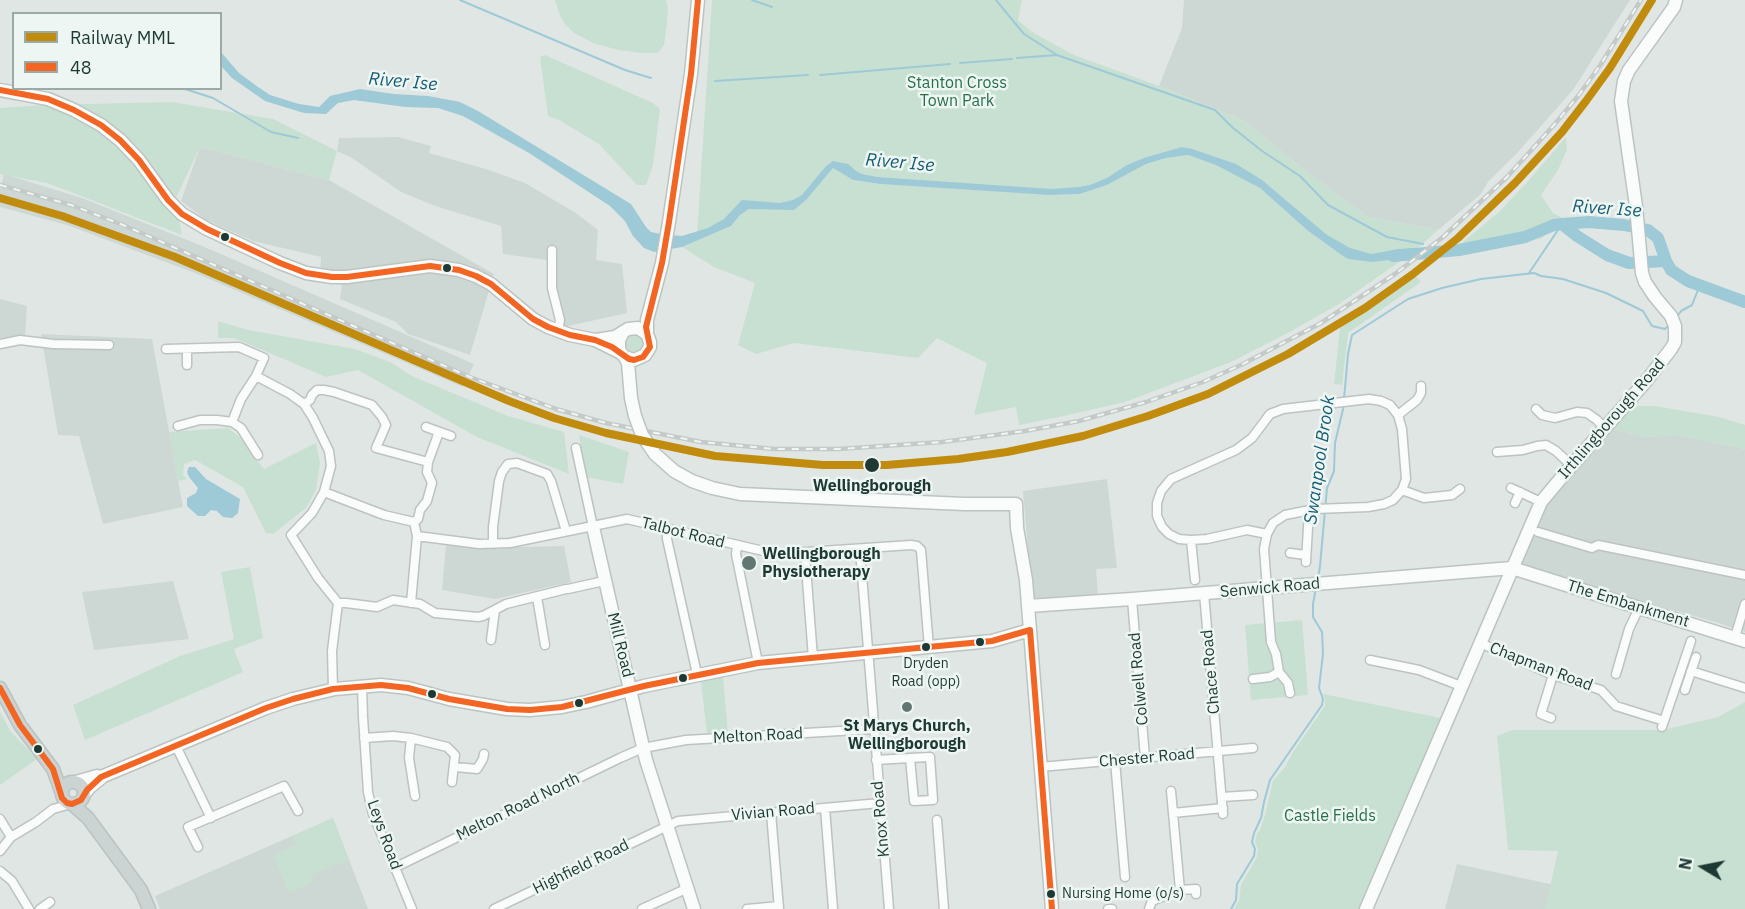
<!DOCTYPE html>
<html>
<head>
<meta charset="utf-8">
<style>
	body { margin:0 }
	#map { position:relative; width:1745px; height:909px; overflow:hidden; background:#e0e6e4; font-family:"IBM Plex Sans",sans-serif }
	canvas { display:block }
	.legend { position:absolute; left:12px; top:12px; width:210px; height:78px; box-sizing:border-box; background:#edf6f2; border:2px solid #9aaaa6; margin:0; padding:8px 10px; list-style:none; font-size:18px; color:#1e3934 }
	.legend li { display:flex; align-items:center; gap:12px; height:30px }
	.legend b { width:30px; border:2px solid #9aaaa6 }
	.north { position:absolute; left:1673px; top:837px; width:60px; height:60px; -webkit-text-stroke:4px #edf6f2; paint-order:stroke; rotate:280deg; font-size:16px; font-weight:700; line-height:24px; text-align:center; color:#1e3934 }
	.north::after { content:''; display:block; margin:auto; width:21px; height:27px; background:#1e3934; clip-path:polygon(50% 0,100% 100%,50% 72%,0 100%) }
</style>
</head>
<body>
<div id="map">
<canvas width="1745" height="909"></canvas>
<ul class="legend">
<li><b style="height:8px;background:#c18b0d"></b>Railway MML</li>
<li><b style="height:8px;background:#f26522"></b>48</li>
</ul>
<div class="north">N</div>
</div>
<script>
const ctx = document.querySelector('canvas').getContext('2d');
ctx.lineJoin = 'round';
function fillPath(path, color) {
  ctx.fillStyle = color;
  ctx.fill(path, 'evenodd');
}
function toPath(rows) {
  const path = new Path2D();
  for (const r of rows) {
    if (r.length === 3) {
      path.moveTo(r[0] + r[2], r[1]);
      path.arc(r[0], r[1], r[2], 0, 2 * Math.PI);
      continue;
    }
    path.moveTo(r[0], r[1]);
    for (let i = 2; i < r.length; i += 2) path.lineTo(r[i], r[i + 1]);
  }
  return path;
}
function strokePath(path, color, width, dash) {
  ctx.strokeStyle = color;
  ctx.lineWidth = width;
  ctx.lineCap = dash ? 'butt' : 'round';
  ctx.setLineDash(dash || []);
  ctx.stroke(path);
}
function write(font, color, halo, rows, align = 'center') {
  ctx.font = font + ' "IBM Plex Sans",sans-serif';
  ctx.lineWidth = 5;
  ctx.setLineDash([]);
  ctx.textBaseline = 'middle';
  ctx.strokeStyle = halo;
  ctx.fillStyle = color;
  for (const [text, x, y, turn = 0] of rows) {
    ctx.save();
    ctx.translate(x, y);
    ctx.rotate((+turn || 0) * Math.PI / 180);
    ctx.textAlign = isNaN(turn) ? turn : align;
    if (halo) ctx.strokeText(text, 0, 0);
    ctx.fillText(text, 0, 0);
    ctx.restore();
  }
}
fillPath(toPath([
	[1184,0,1630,0,1573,90,1517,153,1488,182,1480,195,1438,230,1368,217,1311,175,1243,120,1159,86,1182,28],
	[398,137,431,146,429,153,486,169,525,183,576,213,598,230,596,260,622,264,627,313,564,327,554,281,554,261,503,254,501,226,435,206,401,192,352,158,337,151,339,138],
	[200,147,329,180,494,274,470,355,408,334,396,322,340,299,342,285,320,278,321,257,253,241,206,220,181,201],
	[4,174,82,198,200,245,474,364,463,387,195,273,67,225,0,207,0,190],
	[0,299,27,306,25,335,0,338],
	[41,334,152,339,183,507,103,524,79,436,58,435],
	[1614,429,1646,437,1677,435,1745,449,1745,632,1715,622,1526,568,1521,563,1536,523,1553,495,1585,454],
	[1107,479,1117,568,1096,569,1098,596,1040,602,1032,598,1023,491],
	[446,545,477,548,564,546,571,582,495,599,442,590],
	[173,581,189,639,94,650,82,592],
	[333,818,368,909,160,909,155,896],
	[1457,864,1550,884,1726,909,1445,909]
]), '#cdd8d4');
fillPath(toPath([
	[555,0,666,0,668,7,667,22,664,45,658,53,640,53,618,50,593,43,574,33,565,24,560,16],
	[712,0,1022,0,1018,20,1032,32,1074,55,1159,86,1243,120,1311,175,1368,217,1438,230,1418,248,1402,255,1370,257,1339,249,1264,186,1227,170,1260,188,1307,230,1340,254,1348,259,1365,261,1405,258,1339,304,1286,334,1231,362,1125,402,1064,416,1019,425,1016,407,974,415,987,363,937,338,918,358,794,343,756,354,738,345,755,283,714,267,682,247,731,226,740,215,749,209,794,209,807,199,833,168,853,180,880,184,1055,195,1081,194,1107,185,1146,164,1166,158,1188,155,1216,164,1188,151,1161,154,1131,167,1112,180,1054,194,857,178,843,167,830,164,801,201,792,206,745,204,723,224,697,235],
	[545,55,653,103,660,109,653,165,646,185,637,185,599,144,559,120,548,116,540,57],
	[172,102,273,119,337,151,329,180,200,147,175,200,182,235,47,183,0,174,0,108,43,105],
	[1566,137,1567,150,1558,170,1541,195,1553,213,1570,222,1566,227,1548,232,1542,238,1521,243,1505,241,1502,247,1446,256,1499,212,1529,180],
	[1415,275,1421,282,1348,333,1342,385,1334,384,1340,328],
	[218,321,248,330,355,349,390,362,414,377,508,416,564,432,569,474,477,437,358,370,326,377,234,338,218,338],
	[634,343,10],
	[1628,406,1655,406,1719,417,1745,425,1745,449,1677,435,1646,437,1614,429],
	[228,428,241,438,264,469,316,443,320,463,316,490,306,508,273,534,266,533,243,487,195,460,184,464,183,475,187,479,178,481,169,432],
	[579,435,629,452,623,484,585,477],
	[250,567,263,638,234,649,243,672,85,740,73,705,180,656,234,639,221,572],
	[1302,620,1308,695,1251,700,1245,625],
	[723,677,728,733,707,734,701,682],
	[1323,694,1441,718,1360,909,1234,909,1239,901,1241,885,1257,857,1258,849,1255,842,1257,834,1260,830,1264,819,1273,781,1285,767,1293,752,1325,706,1325,700],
	[1745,702,1745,909,1545,909,1558,851,1508,850,1497,736,1512,730,1663,730,1718,717],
	[0,712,11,732,37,759,0,785],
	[333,818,349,860,311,875,313,882,289,893,273,855,297,845,293,836]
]), '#c8e0d2');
fillPath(toPath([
	[220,51,239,73,258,87,270,95,299,104,319,107,330,96,360,89,394,94,428,96,460,102,478,111,631,204,646,227,651,232,661,234,682,236,708,228,724,219,742,200,780,203,793,200,802,195,826,166,833,161,848,164,856,171,862,174,877,177,1051,189,1079,187,1090,185,1107,178,1127,165,1144,158,1182,147,1192,149,1236,164,1262,180,1327,235,1350,248,1371,254,1399,249,1418,248,1405,258,1372,262,1348,259,1340,254,1307,230,1260,188,1216,165,1188,155,1166,158,1146,164,1107,185,1080,194,1050,195,880,184,853,180,833,168,807,199,794,210,749,209,740,215,731,226,682,247,654,252,644,248,633,236,625,221,610,206,529,153,463,116,438,108,405,107,354,100,338,103,326,114,304,113,265,101,232,78,221,66],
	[189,467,195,467,206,479,240,499,238,513,232,518,223,517,217,511,211,510,205,516,198,516,187,506,187,498,196,493,198,488,189,477,187,472]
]), '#9ec9d7');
strokePath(toPath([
	[460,0,625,70,651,78],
	[752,0,772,7],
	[996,0,1024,34,1057,55],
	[1017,58,1057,55,1215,110,1232,127,1262,151,1300,176,1328,205,1387,237,1423,244],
	[960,63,1012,59],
	[820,75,950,64],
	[715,81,808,75],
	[182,88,213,98,271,132,298,138],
	[1529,273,1562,224],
	[1677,317,1681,311,1692,305,1700,285],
	[1344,399,1348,354,1352,335,1408,299,1442,288,1481,279,1534,273,1541,276,1563,279,1606,293,1643,311,1652,326,1665,329,1669,325],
	[1318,579,1320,566,1327,488,1334,471,1335,443,1344,405],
	[1231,909,1236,900,1237,884,1254,856,1255,849,1252,842,1254,833,1261,818,1264,802,1270,780,1322,705,1323,699,1319,688,1323,654,1322,632,1313,617,1313,604,1316,588]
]), '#9ec9d7', 2);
strokePath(toPath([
	[1562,224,1589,222,1624,225,1648,230,1658,238,1666,261],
	[1393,256,1459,250,1525,237,1554,225,1562,224,1577,236,1607,255,1629,263,1666,261,1671,270,1688,281,1745,302]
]), '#9ec9d7', 12);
const street = toPath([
	[552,250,552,288,560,320,558,331],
	[0,344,20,340,53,344,109,345],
	[166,349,239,347,264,358,256,376,241,399,232,422],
	[187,349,187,365],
	[256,376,290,394,304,404,313,418,329,451,331,466,324,492,312,513,291,535,318,578,338,603,332,651,333,689],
	[304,404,310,400,312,395,317,390,324,390,334,392,372,405,382,417,386,425,376,448,428,462],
	[1536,409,1542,415,1555,418,1577,412,1587,413,1597,420,1604,428],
	[1398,415,1417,400,1421,393,1421,386],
	[178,426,200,420,217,420,232,422,241,428,258,455],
	[426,427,451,436],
	[576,448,593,527],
	[1497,452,1523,450,1537,446,1546,445,1556,451,1571,465],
	[1511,488,1541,502],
	[1402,490,1424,498,1452,495,1460,489],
	[324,492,384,515,414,522],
	[1515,503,1520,492],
	[414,522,418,519,420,510,427,501,432,483,427,472,428,462,439,432],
	[667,530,667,539,697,674],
	[1538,532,1592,548,1598,545,1745,575],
	[1267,534,1247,530,1207,539,1191,540,1179,539,1169,534,1162,527,1157,516,1157,503,1161,491,1171,479,1236,450,1252,438,1270,414,1283,409,1369,399,1381,401,1390,405,1398,415,1402,429,1406,479,1402,490,1393,500,1384,504,1368,507,1315,509,1285,515,1273,523,1267,534,1264,549,1271,642,1276,654,1279,672,1288,683,1290,693],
	[417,536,479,544,510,543,627,519,776,554,911,545,917,546,921,550,929,648],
	[1191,540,1195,580],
	[493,544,493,527,499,481,502,472,508,464,517,463,547,474,551,481,566,531],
	[737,546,736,554,758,663],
	[860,550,889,909],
	[1290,553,1306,555],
	[805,554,813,658],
	[1306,562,1309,510],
	[568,589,604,581],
	[1204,593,1223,814],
	[537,597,545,645],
	[1132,599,1145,758],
	[338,603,346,603,377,607,393,600,420,604,435,613,478,617,483,616,506,604,566,589],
	[411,603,417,536,414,522],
	[1735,637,1745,604],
	[491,640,495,610],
	[1480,643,1553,675,1601,690,1616,706,1664,721],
	[1370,660,1419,670,1461,686],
	[1691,671,1745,688],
	[1616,674,1629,629,1639,608],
	[1253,679,1270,677,1279,672],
	[362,687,363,717,368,792,373,814,412,909],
	[1685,690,1696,657],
	[1551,718,1541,714,1553,675],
	[1662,727,1691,641],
	[364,738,393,736,411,738,447,747,455,755,452,782],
	[411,738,409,758,415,796],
	[176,746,211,818],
	[876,760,910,758,930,757,933,800,914,801,910,758],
	[1115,761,1125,877],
	[455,767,477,769,483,759,484,754],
	[1040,767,1253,748],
	[1171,791,1180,890],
	[1222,797,1253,795],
	[825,808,833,909],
	[771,813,779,909],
	[1173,813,1223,808],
	[0,819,11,837],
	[937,820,944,909],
	[198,847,188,827,284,786,298,811],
	[0,851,11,837,36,822,53,809,71,804],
	[394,868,620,758,643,748,686,740,874,729],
	[0,871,12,881,29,909],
	[40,909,50,902],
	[494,909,678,821,880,803],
	[642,909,688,888],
	[747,909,779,906],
	[1108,909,1112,909],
	[1149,909,1152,901,1180,890,1196,889,1196,894]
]);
const secondary = toPath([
	[0,90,48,99,74,110,101,125,120,140,139,160,168,200,182,214,207,229,280,263,306,273,332,277,347,277,430,266,459,270,476,276,491,284,533,319,548,327,570,335,595,340,621,353],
	[647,334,647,320,662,263,669,222,691,74,698,0],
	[596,340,615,337,628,329,638,328,647,334,650,342,650,347,645,355,634,360,625,357,621,353,619,349,619,340,623,332],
	[625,357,628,363,631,398,635,416],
	[655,454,674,471,692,481,712,488,740,494,964,504,1016,504,1017,528,1026,580,1052,909],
	[593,527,646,760,694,909],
	[1028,606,1132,599,1512,568,1745,641],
	[76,782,97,776,101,777,266,708,293,699,335,689,381,685,408,688,449,699,507,709,530,710,562,707,586,702,644,686,758,663,992,641,1030,630],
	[84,794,90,787,101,778],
	[1366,909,1541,502,1567,471,1647,380,1671,349,1675,342,1675,326,1671,316,1655,297,1645,282,1642,273,1636,206,1621,101,1624,81,1629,70,1674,7,1676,0]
]);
const primary = toPath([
	[0,688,20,725,53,769,61,791],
	[73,793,11],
	[72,804,88,818,141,890,149,909]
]);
strokePath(street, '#bdc3c1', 11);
strokePath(secondary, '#bcc4c2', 15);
strokePath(primary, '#bac3c1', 15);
strokePath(street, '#fafbfb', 8);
strokePath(secondary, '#fafbfb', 12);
strokePath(primary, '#cbd4d2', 12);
const rail = toPath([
	[0,185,71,205,123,225,470,377,556,409,606,423,701,442,774,449,839,449,942,442,1025,431,1079,421,1146,402,1203,382,1243,364,1321,323,1395,274,1443,237,1507,177,1554,125,1579,95,1601,64,1641,0]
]);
strokePath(rail, '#c5c9c8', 4.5);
strokePath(rail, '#edf6f2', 2, [7]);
const secondaryBridge = toPath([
	[635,416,642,435,655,454]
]);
strokePath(secondaryBridge, '#bcc4c2', 15, []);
strokePath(secondaryBridge, '#fafbfb', 12);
strokePath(toPath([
	[0,90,48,99,74,110,101,125,120,140,139,160,168,200,182,214,207,229,280,263,306,273,332,277,347,277,430,266,459,270,476,276,491,284,533,319,548,327,570,335,595,340,612,347,629,359,634,360,643,357,650,347,646,327,662,263,669,222,691,74,698,0],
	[1030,630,1052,909],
	[0,688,20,725,53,769,62,798,67,803,72,804,81,800,87,790,101,777,266,708,293,699,333,689,381,685,408,688,449,699,507,709,530,710,562,707,644,686,758,663,992,641,1030,630]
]), '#f26522', 6);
strokePath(toPath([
	[0,198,62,216,175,257,509,401,554,418,606,433,715,456,823,465,887,465,958,459,1007,452,1083,436,1148,416,1208,394,1288,354,1365,308,1413,274,1458,238,1515,183,1562,132,1586,101,1610,68,1652,0]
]), '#c18b0d', 8);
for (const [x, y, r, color] of [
	[225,237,5,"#1e3934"],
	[447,268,5,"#1e3934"],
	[872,465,8,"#1e3934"],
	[749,563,8,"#627672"],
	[980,642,5,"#1e3934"],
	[926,647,5,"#1e3934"],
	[683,678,5,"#1e3934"],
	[432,694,5,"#1e3934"],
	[579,703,5,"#1e3934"],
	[907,707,6,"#627672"],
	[38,749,5,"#1e3934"],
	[1051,894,5,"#1e3934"]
]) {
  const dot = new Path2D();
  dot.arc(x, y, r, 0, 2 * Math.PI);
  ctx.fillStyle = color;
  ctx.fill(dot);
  strokePath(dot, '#edf6f2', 2);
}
write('14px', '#1e3934', '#edf6f2', [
	["Dryden",926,664],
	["Road (opp)",926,682],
	["Nursing Home (o/s)",1062,894,"left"]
]);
write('16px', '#28704b', '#edf6f2', [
	["Stanton Cross",957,83],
	["Town Park",957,101],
	["Castle Fields",1330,816]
]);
write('16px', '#1e3934', '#edf6f2', [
	["Irthlingborough Road",1612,419,-49],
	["Talbot Road",683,533,14],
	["Senwick Road",1270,588,-5],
	["The Embankment",1628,604,17],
	["Mill Road",620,645,76],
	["Chapman Road",1541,667,21],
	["Chace Road",1211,672,-95],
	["Colwell Road",1139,679,-95],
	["Melton Road",758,736,-3],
	["Chester Road",1147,758,-5],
	["Melton Road North",518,807,-26],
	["Vivian Road",773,812,-5],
	["Knox Road",881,819,-95],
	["Leys Road",384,835,70],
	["Highfield Road",581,867,-26]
]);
write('bold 16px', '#1e3934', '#edf6f2', [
	["Wellingborough",872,486]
]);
write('bold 16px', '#1e3934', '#edf6f2', [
	["Wellingborough",762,554],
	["Physiotherapy",762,572],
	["St Marys Church,",907,726,"center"],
	["Wellingborough",907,744,"center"]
], 'left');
write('italic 18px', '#175c75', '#edf6f2', [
	["River Ise",403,82,5],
	["River Ise",900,163,5],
	["River Ise",1607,209,4],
	["Swanpool Brook",1320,460,-82]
]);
</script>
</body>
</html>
